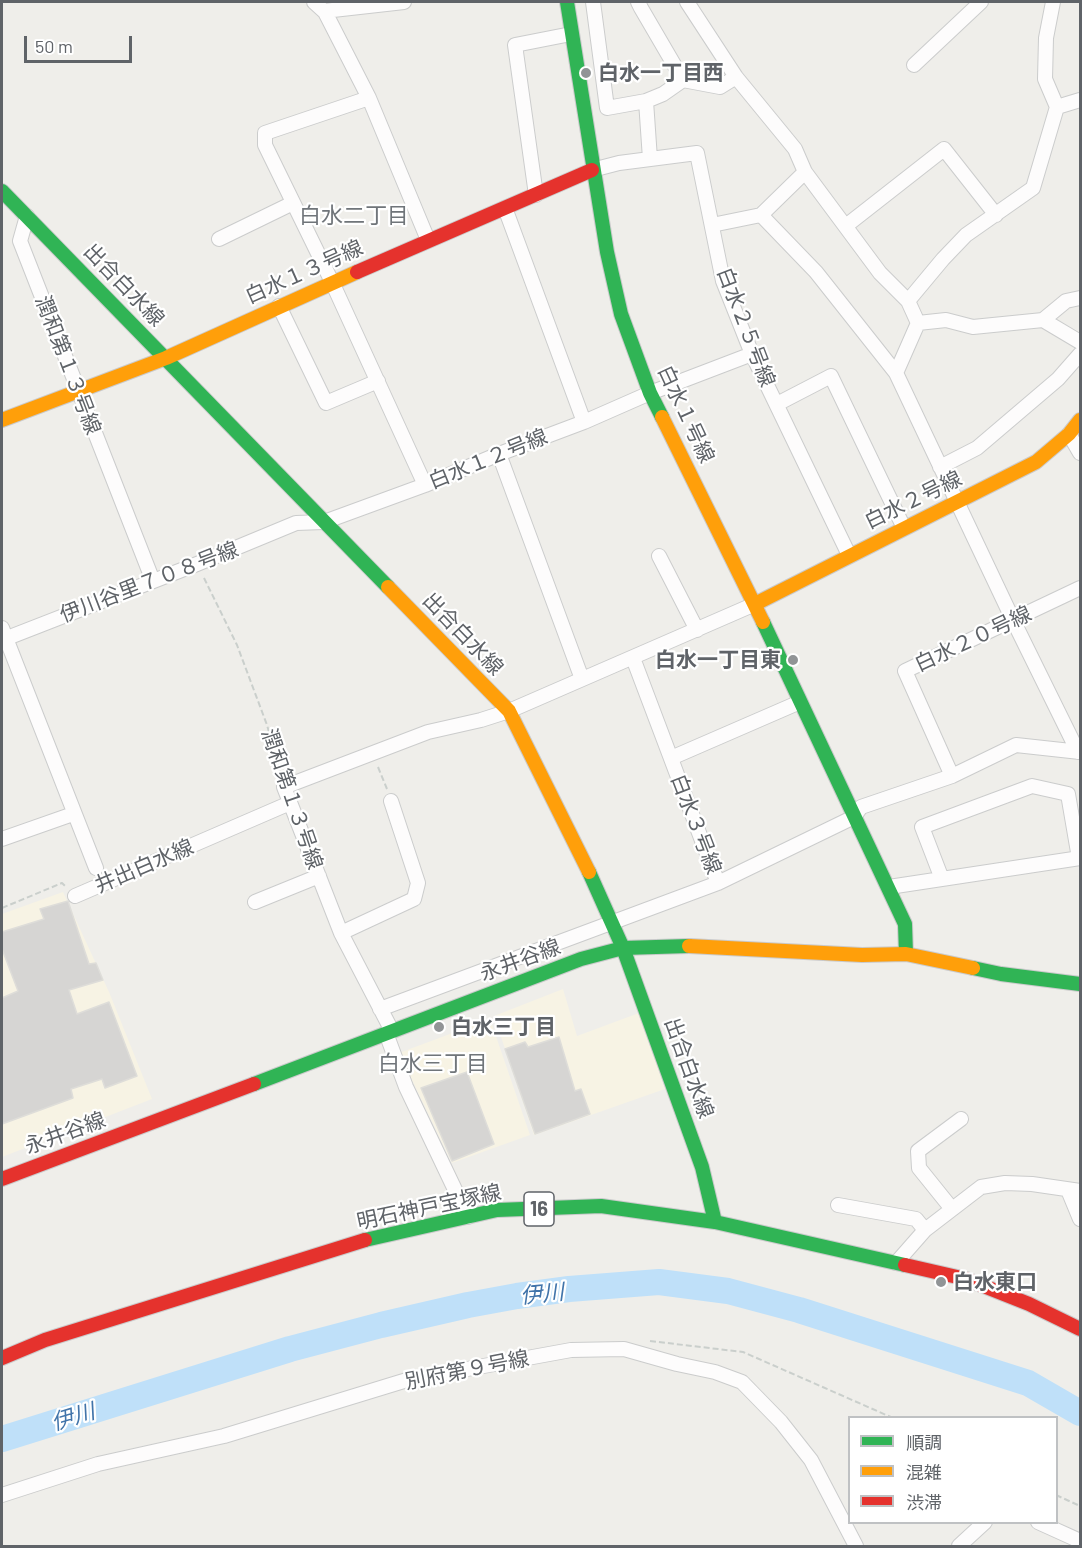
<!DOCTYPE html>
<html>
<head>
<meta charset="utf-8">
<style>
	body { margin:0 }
	#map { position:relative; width:1082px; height:1548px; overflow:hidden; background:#efeeea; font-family:Barlow,"Noto Sans JP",sans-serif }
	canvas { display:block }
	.frame { position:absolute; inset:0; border:3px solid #5f6368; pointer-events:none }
	.legend { position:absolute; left:848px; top:1416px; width:210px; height:108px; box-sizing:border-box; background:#fff; border:2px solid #bfc1c3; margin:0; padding:8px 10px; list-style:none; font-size:18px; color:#5f6368 }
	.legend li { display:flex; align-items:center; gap:12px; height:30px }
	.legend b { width:30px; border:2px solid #bfc1c3 }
	.scale { position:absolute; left:24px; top:36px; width:108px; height:27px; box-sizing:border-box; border:3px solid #5f6368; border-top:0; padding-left:8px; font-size:18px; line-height:21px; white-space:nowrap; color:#5f6368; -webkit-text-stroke:4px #fff; paint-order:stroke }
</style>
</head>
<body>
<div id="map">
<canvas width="1082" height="1548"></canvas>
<div class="frame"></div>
<ul class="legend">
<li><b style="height:8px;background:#30b455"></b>順調</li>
<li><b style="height:8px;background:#ff9f0a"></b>混雑</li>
<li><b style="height:8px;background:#e5322d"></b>渋滞</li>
</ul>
<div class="scale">50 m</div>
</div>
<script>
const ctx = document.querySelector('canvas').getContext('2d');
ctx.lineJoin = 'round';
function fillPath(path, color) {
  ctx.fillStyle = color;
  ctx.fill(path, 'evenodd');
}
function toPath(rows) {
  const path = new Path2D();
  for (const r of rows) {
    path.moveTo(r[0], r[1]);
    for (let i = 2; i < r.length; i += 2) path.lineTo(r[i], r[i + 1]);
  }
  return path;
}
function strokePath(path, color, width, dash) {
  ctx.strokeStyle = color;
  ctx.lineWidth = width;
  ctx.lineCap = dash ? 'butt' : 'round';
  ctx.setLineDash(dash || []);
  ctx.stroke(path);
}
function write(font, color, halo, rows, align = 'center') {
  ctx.font = font + ' Barlow,"Noto Sans JP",sans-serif';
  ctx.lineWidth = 4.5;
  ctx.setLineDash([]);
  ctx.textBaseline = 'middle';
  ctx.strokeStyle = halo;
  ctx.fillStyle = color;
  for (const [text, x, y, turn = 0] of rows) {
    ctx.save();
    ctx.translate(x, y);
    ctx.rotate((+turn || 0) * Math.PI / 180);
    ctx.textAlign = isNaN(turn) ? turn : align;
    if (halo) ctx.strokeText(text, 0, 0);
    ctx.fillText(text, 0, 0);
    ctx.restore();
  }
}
fillPath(toPath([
	[63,892,109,992,152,1099,2,1157,2,914],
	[563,989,577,1036,639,1013,665,1089,534,1135,494,1016],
	[490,1019,530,1135,452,1163,399,1053]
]), '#f7f3e4');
strokePath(toPath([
	[2,1439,290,1349,381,1325,468,1305,517,1296,569,1289,659,1282,728,1291,799,1310,1028,1383,1080,1413]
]), '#bfe0f9', 26);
const building = toPath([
	[68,901,89,964,96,963,103,980,69,990,77,1014,109,1002,137,1076,105,1088,102,1079,71,1089,73,1098,2,1124,2,998,18,991,2,949,2,932,44,919,40,909,68,901],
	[559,1037,575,1091,581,1089,590,1114,535,1134,505,1049,525,1042,528,1047,559,1037],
	[467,1072,494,1144,452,1161,421,1088,467,1072]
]);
fillPath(building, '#d6d5d3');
strokePath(building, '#deddd9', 1.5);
const street = toPath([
	[314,2,325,12,369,98,428,240],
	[593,2,607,108,646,101,650,159],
	[638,2,641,8,683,80],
	[687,2,736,77,795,149,805,172],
	[1053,2,1046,38,1045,79,1057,107,1033,188,966,235,943,259,908,301,918,323,896,373,1013,620,1078,752],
	[324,11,404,2],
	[914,65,981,2],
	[369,98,265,133,265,145,332,282,425,485],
	[646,101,663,94,683,80,720,87,736,77],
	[1057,107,1080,100],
	[592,170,619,163,697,153,723,281,752,354,849,555],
	[536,195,515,45,571,34],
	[505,208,584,422],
	[761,215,816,272,896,373],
	[27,216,20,241,153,581],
	[712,225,761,215,805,172,880,273,908,301],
	[847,225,944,149,996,215],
	[219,239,293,203],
	[279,306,326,403,378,381],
	[1043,320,1066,301,1080,298],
	[918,323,946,320,973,327,1043,320,1080,342],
	[777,404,831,376,904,528],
	[1069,434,1080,453],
	[499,454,582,679],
	[940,467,977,448,1058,379,1080,354],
	[659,556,697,630],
	[2,628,96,868],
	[2,640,197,564,296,523,324,522,425,485,499,454,584,422,650,393,752,354],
	[633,658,718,883,854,817,861,807,952,776,1016,745,1080,752],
	[671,758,800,702],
	[952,776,905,671,1080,588],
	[2,839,73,814],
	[942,879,922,827,1032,786,1068,794,1079,858],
	[889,887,1080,858],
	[75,896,290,803],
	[255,902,319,876],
	[341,933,414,899,418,883,391,801],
	[380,1009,718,883],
	[392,1031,341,933,284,787,428,732,481,720,509,711,755,604],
	[386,1033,406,1087,468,1217],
	[1068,1190,1080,1219],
	[838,1205,916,1219,925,1230],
	[952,1209,919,1168,918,1151,961,1119],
	[896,1263,925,1230,981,1187,1005,1183,1032,1184,1080,1191],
	[2,1495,98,1464,224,1436,407,1380,571,1350,624,1349,677,1364,715,1372,742,1382,781,1422,811,1460,856,1546],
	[1038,1522,1080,1541],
	[959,1546,985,1522]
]);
const fast = toPath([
	[567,2,607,252,621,314,650,393,662,417],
	[2,191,388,587],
	[763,622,905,924,906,954],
	[589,872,623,948,702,1167,715,1222],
	[973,968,1001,974,1080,984],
	[254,1084,581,959,623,948,689,946],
	[365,1240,497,1210,601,1206,715,1222,905,1265]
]);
const slow = toPath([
	[662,417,763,622],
	[2,420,166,358,357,272],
	[388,587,509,711,589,872],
	[755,604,1036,462,1069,434,1080,420],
	[689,946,862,955,906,954,973,968]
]);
const jam = toPath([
	[357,272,592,170],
	[2,1179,254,1084],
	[905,1265,966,1279,1029,1304,1080,1329],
	[2,1358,45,1340,365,1240]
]);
strokePath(street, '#cbcccc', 16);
strokePath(fast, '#cacacb', 16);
strokePath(slow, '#cacacb', 16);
strokePath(jam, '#cacacb', 16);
strokePath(toPath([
	[204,578,237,645,267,725,280,773],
	[378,767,387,789],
	[2,908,62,883,65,886],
	[650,1341,743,1352,893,1418],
	[1056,1495,1080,1506]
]), '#cacfcc', 2, [6, 3]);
strokePath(street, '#fdfcfc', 14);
strokePath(fast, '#30b455', 14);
strokePath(slow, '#ff9f0a', 14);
strokePath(jam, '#e5322d', 14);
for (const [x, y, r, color] of [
	[586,73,6,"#919496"],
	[793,660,6,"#919496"],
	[439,1027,6,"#919496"],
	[941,1282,6,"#919496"]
]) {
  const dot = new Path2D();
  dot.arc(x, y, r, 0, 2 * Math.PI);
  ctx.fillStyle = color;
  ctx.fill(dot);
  strokePath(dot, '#fff', 2);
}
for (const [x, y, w] of [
	[539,1209,30]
]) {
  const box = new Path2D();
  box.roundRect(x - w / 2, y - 17, w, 34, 4.5);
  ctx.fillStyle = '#fff';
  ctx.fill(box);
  strokePath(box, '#5f6368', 1.5);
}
write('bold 20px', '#5f6368', null, [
	["16",539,1209]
]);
write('bold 21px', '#5f6368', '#fff', [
	["白水一丁目西",598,73],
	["白水一丁目東",781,660,"right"],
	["白水三丁目",451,1027],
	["白水東口",953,1282]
], 'left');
write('21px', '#5f6368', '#fff', [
	["白水１３号線",304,272,-24],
	["出合白水線",124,285,46],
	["白水２５号線",746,327,69],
	["潤和第１３号線",68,365,69],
	["白水１号線",686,414,65],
	["白水１２号線",488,459,-22],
	["白水２号線",913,500,-26],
	["伊川谷里７０８号線",149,582,-21],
	["出合白水線",463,634,46],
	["白水２０号線",973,639,-25],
	["潤和第１３号線",292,799,71],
	["白水３号線",696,824,69],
	["井出白水線",144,866,-23],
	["永井谷線",520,960,-20],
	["出合白水線",689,1068,70],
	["永井谷線",65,1133,-20],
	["明石神戸宝塚線",429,1207,-12],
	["別府第９号線",467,1370,-11]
]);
write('22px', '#70757a', '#fff', [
	["白水二丁目",354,216],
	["白水三丁目",433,1064]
]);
write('italic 22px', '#4174aa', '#fff', [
	["伊川",542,1294,-6],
	["伊川",73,1417,-17]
]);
</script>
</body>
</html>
